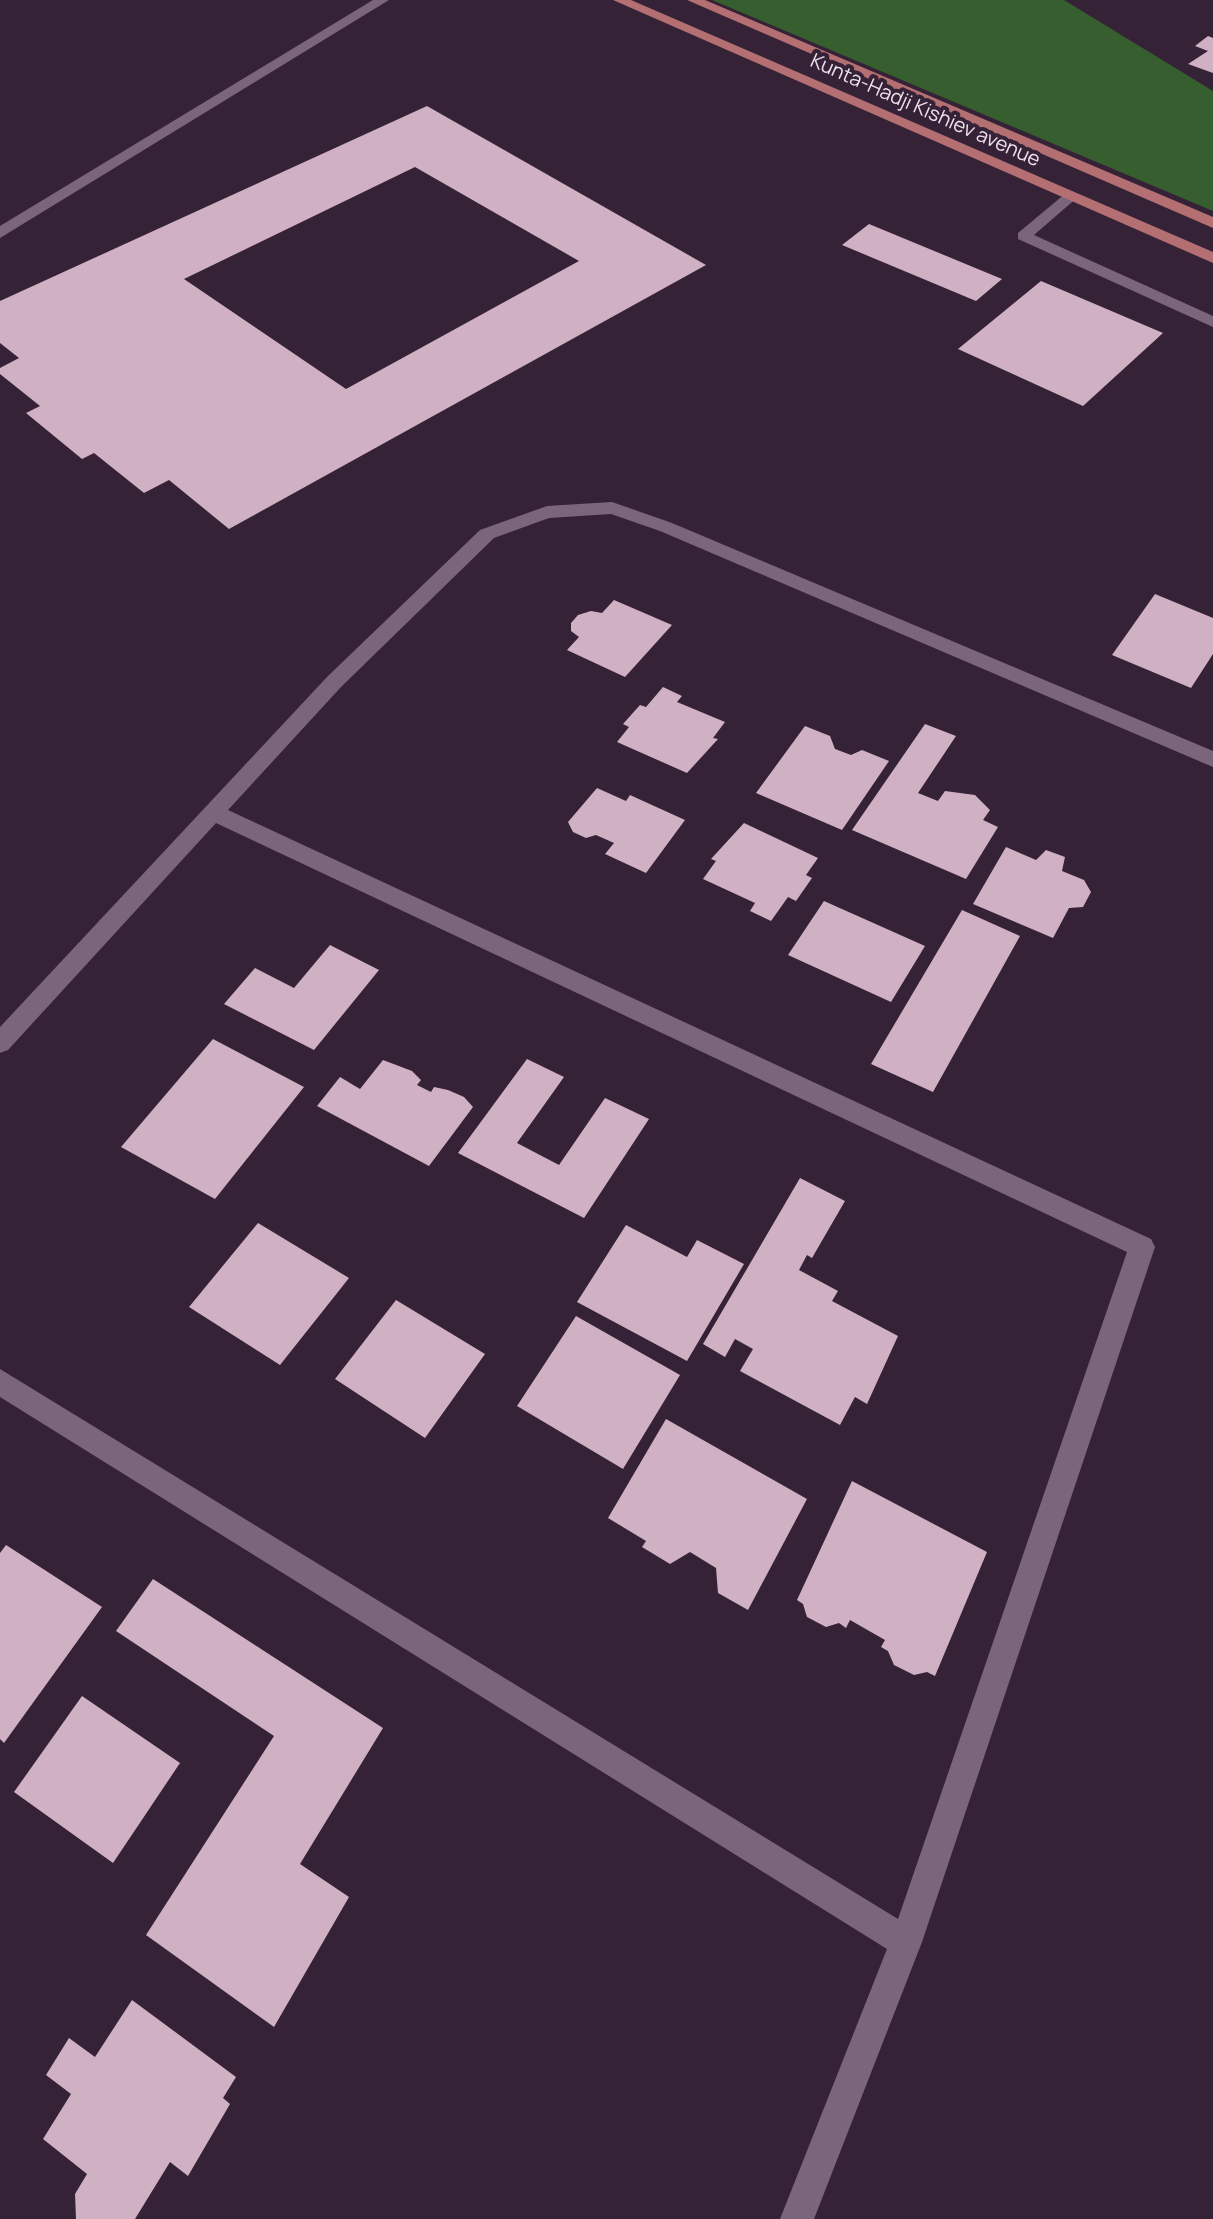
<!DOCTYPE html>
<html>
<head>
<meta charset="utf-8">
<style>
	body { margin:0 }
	canvas { display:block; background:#352236 }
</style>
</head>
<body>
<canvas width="1213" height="2219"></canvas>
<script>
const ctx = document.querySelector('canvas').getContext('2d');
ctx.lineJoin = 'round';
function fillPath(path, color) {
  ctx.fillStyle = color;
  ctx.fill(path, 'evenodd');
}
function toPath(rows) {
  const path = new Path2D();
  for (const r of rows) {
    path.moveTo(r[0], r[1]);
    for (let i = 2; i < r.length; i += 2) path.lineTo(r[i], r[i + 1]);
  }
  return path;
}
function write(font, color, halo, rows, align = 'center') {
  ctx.font = font + ' Manrope,sans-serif';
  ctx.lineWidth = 8;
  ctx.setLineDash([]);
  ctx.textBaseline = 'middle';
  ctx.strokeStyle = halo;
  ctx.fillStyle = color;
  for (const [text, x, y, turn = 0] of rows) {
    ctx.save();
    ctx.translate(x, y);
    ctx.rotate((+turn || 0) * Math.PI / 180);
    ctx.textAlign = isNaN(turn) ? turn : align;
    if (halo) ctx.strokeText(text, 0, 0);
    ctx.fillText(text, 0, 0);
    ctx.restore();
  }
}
fillPath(toPath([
	[712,0,1064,0,1213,91,1213,211]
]), '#365e2e');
fillPath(toPath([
	[1208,36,1213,38,1213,73,1188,64,1208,51,1195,46],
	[427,106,706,265,229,529,169,480,144,493,94,453,82,459,26,413,40,406,0,374,0,368,19,358,0,343,0,301],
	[415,167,579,261,346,389,184,279],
	[869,224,1002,279,976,301,842,245],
	[1041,281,1163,333,1083,406,958,349],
	[1155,594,1213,618,1213,654,1191,688,1112,655],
	[614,600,672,625,625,677,567,650,579,637,571,631,571,623,578,615,591,611,602,613],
	[663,687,682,696,677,702,725,722,713,738,718,739,687,773,617,742,629,727,623,724,640,705,646,707],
	[925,724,956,736,918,793,938,801,945,791,975,795,990,810,983,820,998,827,966,879,852,830],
	[805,726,830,736,835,749,851,755,862,750,889,761,842,830,756,793],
	[597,788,626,801,630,795,685,820,646,873,605,854,614,843,596,835,586,838,573,832,568,822],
	[744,823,818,858,806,875,812,878,796,901,788,897,771,921,750,911,755,903,703,879,716,861,711,859],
	[1006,847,1036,860,1046,850,1065,857,1062,871,1084,880,1091,892,1083,907,1069,908,1053,938,973,904],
	[824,901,925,946,891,1002,788,955],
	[962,910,1020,936,933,1092,871,1064],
	[330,945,379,970,314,1050,224,1004,255,968,294,988],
	[213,1039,304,1087,215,1199,121,1147],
	[527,1059,564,1077,517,1143,559,1165,605,1098,649,1119,584,1218,458,1153],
	[383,1060,412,1071,421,1080,417,1085,431,1092,434,1087,448,1090,464,1097,473,1107,429,1166,317,1106,340,1077,360,1089],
	[800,1178,845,1201,812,1258,807,1255,799,1270,838,1291,832,1301,898,1336,867,1404,855,1397,840,1425,740,1371,753,1349,735,1339,725,1357,703,1344],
	[258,1223,349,1278,280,1365,189,1307],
	[626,1225,687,1257,697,1240,744,1264,687,1361,577,1302],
	[396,1300,485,1354,425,1438,335,1379],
	[576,1316,680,1375,623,1469,517,1406],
	[666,1419,807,1499,748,1610,718,1593,716,1568,690,1552,670,1564,642,1547,646,1541,608,1518],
	[852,1481,987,1552,935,1676,927,1672,914,1675,894,1665,888,1651,881,1647,885,1640,850,1620,846,1628,839,1623,826,1627,807,1617,803,1604,797,1600],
	[6,1545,102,1607,4,1743,0,1739,0,1553],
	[153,1579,383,1728,300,1864,349,1897,274,2027,146,1935,274,1736,116,1631],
	[82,1696,180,1763,113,1863,14,1792],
	[132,2000,236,2077,223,2098,230,2104,188,2176,170,2162,135,2219,76,2219,75,2194,87,2174,43,2139,71,2094,46,2075,69,2038,95,2057]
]), '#d0b0c3');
fillPath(toPath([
	[373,0,389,0,0,238,0,226,373,0],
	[1066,193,1079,196,1034,235,1213,316,1213,327,1018,239,1018,233,1066,193],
	[612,502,672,523,1213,751,1213,767,660,531,611,514,549,518,494,538,341,687,228,810,1151,1239,1155,1247,922,1942,814,2219,780,2219,887,1949,0,1397,0,1369,898,1919,1127,1252,216,823,8,1050,0,1053,0,1027,327,677,480,530,547,506,612,502]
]), '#7b657c');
fillPath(toPath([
	[613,0,631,0,1213,252,1213,263,613,0],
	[687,0,705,0,1213,217,1213,228,687,0]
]), '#b36f72');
write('20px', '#ede1ee', '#352236', [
	["Kunta-Hadji Kishiev avenue",925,111,24]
]);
</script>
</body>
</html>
